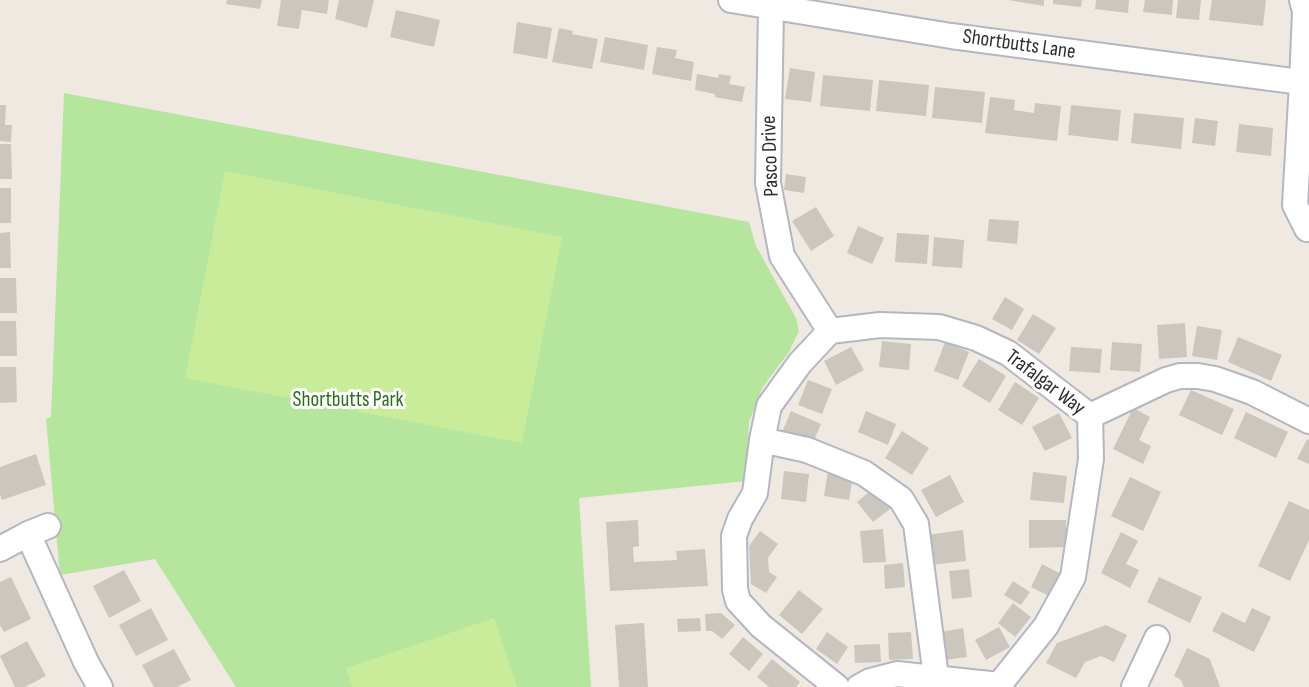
<!DOCTYPE html>
<html>
<head>
<meta charset="utf-8">
<style>
	body { margin:0 }
	canvas { display:block; background:#efe9e1 }
</style>
</head>
<body>
<canvas width="1309" height="687"></canvas>
<script>
const ctx = document.querySelector('canvas').getContext('2d');
ctx.lineJoin = 'round';
function fillPath(path, color) {
  ctx.fillStyle = color;
  ctx.fill(path, 'evenodd');
}
function toPath(rows) {
  const path = new Path2D();
  for (const r of rows) {
    path.moveTo(r[0], r[1]);
    for (let i = 2; i < r.length; i += 2) path.lineTo(r[i], r[i + 1]);
  }
  return path;
}
function strokePath(path, color, width, dash) {
  ctx.strokeStyle = color;
  ctx.lineWidth = width;
  ctx.lineCap = dash ? 'butt' : 'round';
  ctx.setLineDash(dash || []);
  ctx.stroke(path);
}
function write(font, color, halo, rows, align = 'center') {
  ctx.font = font + ' "Sofia Sans Condensed",sans-serif';
  ctx.lineWidth = 6;
  ctx.setLineDash([]);
  ctx.textBaseline = 'middle';
  ctx.strokeStyle = halo;
  ctx.fillStyle = color;
  for (const [text, x, y, turn = 0] of rows) {
    ctx.save();
    ctx.translate(x, y);
    ctx.rotate((+turn || 0) * Math.PI / 180);
    ctx.textAlign = isNaN(turn) ? turn : align;
    if (halo) ctx.strokeText(text, 0, 0);
    ctx.fillText(text, 0, 0);
    ctx.restore();
  }
}
fillPath(toPath([
	[64,93,749,222,756,246,796,318,799,331,789,352,762,388,749,422,746,481,579,498,591,687,236,687,155,559,60,575,46,419,51,417]
]), '#b6e59e');
fillPath(toPath([
	[225,171,562,237,522,443,185,378],
	[494,618,517,687,352,687,346,668]
]), '#c9ec9a');
fillPath(toPath([
	[227,0,262,0,260,9,226,4],
	[281,0,329,0,327,14,302,10,299,29,277,26],
	[339,0,374,0,367,28,335,19],
	[1008,0,1044,0,1044,6],
	[1053,0,1082,0,1081,7,1053,4],
	[1096,0,1129,0,1128,13,1095,9],
	[1145,0,1173,0,1172,15,1143,12],
	[1178,0,1201,0,1199,20,1176,18],
	[1212,0,1266,0,1263,26,1209,20],
	[396,10,440,20,434,47,390,37],
	[517,22,552,28,547,59,513,53],
	[559,28,573,31,572,34,598,39,592,69,552,62],
	[605,37,648,45,644,70,600,62],
	[657,47,677,50,675,58,694,62,691,81,652,74],
	[790,68,815,72,811,102,785,99],
	[697,74,718,78,719,74,731,76,729,84,745,87,742,102,715,97,715,94,695,90],
	[823,75,873,80,870,111,820,106],
	[879,80,929,85,926,116,876,111],
	[935,87,985,92,982,123,932,118],
	[990,97,1015,100,1014,110,1034,113,1035,103,1061,106,1057,141,985,133],
	[0,105,6,105,5,125,12,125,11,142,0,141],
	[1071,105,1121,110,1118,141,1068,135],
	[1134,113,1184,118,1181,149,1131,143],
	[1195,118,1218,121,1215,146,1192,143],
	[1239,124,1273,128,1271,156,1236,152],
	[0,144,11,144,12,179,0,179],
	[786,174,806,177,804,193,784,190],
	[0,188,11,188,11,223,0,223],
	[816,207,834,236,811,251,792,221],
	[989,219,1019,221,1017,244,987,241],
	[858,226,884,238,872,264,847,253],
	[10,232,11,268,0,268,0,233],
	[897,233,929,235,927,264,895,262],
	[934,237,964,240,962,268,932,266],
	[0,278,16,278,17,313,0,313],
	[1005,297,1024,309,1012,330,992,319],
	[1033,314,1056,328,1039,354,1017,340],
	[0,321,16,321,17,356,0,356],
	[1185,323,1187,357,1159,359,1157,325],
	[1197,326,1222,330,1217,360,1192,356],
	[1238,337,1282,355,1271,381,1228,362],
	[882,341,911,344,909,370,879,367],
	[945,342,969,352,958,380,934,371],
	[1112,342,1142,344,1140,372,1110,370],
	[851,347,864,370,836,385,824,361],
	[1071,347,1102,349,1100,373,1069,371],
	[979,359,1006,376,990,403,962,386],
	[0,367,16,367,17,402,0,403],
	[808,380,832,389,822,414,798,405],
	[1015,382,1039,398,1022,425,998,410],
	[1191,390,1234,409,1222,435,1179,415],
	[1133,408,1150,417,1139,440,1151,446,1143,464,1113,449],
	[791,411,821,424,812,445,782,432],
	[866,411,896,424,888,445,858,432],
	[1246,412,1288,432,1276,458,1234,438],
	[1059,413,1072,438,1045,451,1032,427],
	[902,431,929,448,912,475,885,458],
	[1307,439,1309,440,1309,464,1297,459],
	[36,454,46,485,2,500,0,494,0,467],
	[784,471,809,474,806,502,781,499],
	[828,471,853,476,849,500,824,496],
	[1033,472,1067,476,1064,503,1030,500],
	[950,475,964,502,936,517,921,490],
	[1130,477,1161,492,1143,531,1111,516],
	[874,488,890,509,873,522,857,502],
	[1289,501,1309,510,1309,540,1290,581,1258,566],
	[638,520,639,546,633,547,634,562,677,560,676,551,705,549,708,586,610,591,606,522],
	[1029,520,1066,520,1066,547,1029,548],
	[883,529,886,562,863,563,860,531],
	[963,530,966,561,930,565,927,535],
	[760,531,778,544,768,558,769,572,777,577,766,593,751,584,749,546],
	[1121,532,1138,541,1126,564,1139,570,1130,588,1101,573],
	[903,563,905,587,885,589,884,565],
	[1042,564,1063,575,1051,597,1031,587],
	[969,569,972,597,952,599,949,571],
	[124,570,141,601,109,618,93,586],
	[11,577,31,619,4,632,0,625,0,582],
	[1159,577,1202,597,1190,623,1147,602],
	[1013,581,1030,592,1021,605,1004,595],
	[799,590,823,609,802,634,779,615],
	[1013,603,1031,617,1015,637,998,623],
	[151,608,168,640,136,656,119,625],
	[1252,608,1271,617,1254,652,1212,631,1222,612,1245,623],
	[721,613,735,625,722,639,712,631,706,631,705,614],
	[700,618,701,631,678,632,677,619],
	[644,623,648,687,619,687,615,625],
	[1106,625,1127,635,1114,662,1101,656,1085,662,1076,678,1046,663,1057,643],
	[999,627,1010,647,986,660,975,640],
	[963,628,967,657,945,660,941,632],
	[827,632,848,647,837,664,816,649],
	[911,632,913,659,889,660,888,633],
	[743,637,763,654,749,671,729,654],
	[27,641,46,676,25,687,15,687,0,656],
	[880,644,881,662,855,663,854,645],
	[1187,648,1210,659,1220,687,1184,687,1181,680,1174,676],
	[174,649,191,680,177,687,154,687,142,665],
	[772,659,800,682,796,687,769,687,757,677]
]), '#cbc7bf');
const street = toPath([
	[731,0,951,36,1309,83],
	[1302,0,1305,11,1302,83,1295,205,1307,229],
	[771,7,768,183,782,256,830,331],
	[1090,416,1166,380,1180,376,1198,376,1215,379,1252,392,1309,421],
	[762,440,807,450,864,473,901,499,916,524,936,677],
	[28,534,48,526],
	[0,549,28,534,86,662,100,687],
	[837,687,761,626,738,601,735,589,734,536,740,519,755,493,762,440,769,406,800,363,830,331,880,325,939,327,976,338,1008,353,1090,416,1091,459,1073,577,1046,626,999,685,897,674,870,681,859,687],
	[1134,687,1157,638]
]);
strokePath(street, '#b4b7c1', 28);
strokePath(street, '#fff', 24);
write('21px', '#2e2e2e', '#fff', [
	["Shortbutts Lane",1019,45,8],
	["Pasco Drive",771,156,-92],
	["Trafalgar Way",1045,383,37]
]);
write('21px', '#2c6e1b', '#fff', [
	["Shortbutts Park",348,401]
]);
</script>
</body>
</html>
